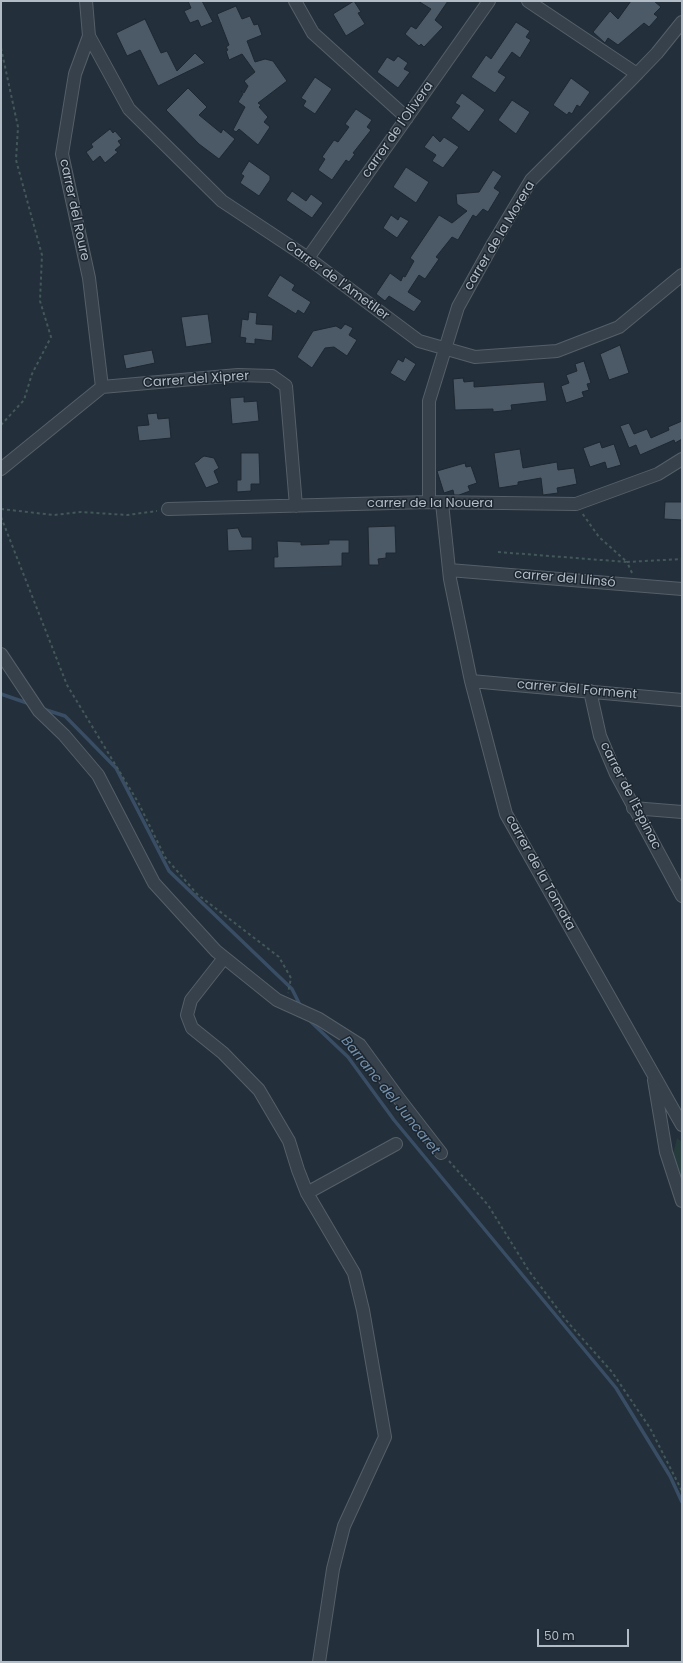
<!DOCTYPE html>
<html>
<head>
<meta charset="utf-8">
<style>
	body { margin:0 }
	#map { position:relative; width:683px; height:1663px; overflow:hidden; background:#232f3b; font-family:Poppins,sans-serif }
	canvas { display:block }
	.frame { position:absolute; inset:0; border:2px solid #b2bcc7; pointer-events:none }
	.scale { position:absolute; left:537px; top:1629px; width:92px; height:18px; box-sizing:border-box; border:2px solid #b2bcc7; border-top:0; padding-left:5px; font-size:12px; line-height:14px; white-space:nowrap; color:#b2bcc7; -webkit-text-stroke:3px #1c2630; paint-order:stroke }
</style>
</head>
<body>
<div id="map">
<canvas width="683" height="1663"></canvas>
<div class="frame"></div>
<div class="scale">50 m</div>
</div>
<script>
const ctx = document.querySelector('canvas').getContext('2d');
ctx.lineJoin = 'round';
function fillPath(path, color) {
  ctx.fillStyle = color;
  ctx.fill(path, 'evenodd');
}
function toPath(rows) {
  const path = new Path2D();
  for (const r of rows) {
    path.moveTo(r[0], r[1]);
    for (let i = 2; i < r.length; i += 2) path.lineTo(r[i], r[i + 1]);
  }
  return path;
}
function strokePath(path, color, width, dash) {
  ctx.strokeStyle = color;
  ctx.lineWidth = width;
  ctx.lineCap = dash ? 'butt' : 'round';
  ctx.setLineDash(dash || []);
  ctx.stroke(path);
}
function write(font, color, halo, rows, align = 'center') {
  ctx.font = font + ' Poppins,sans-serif';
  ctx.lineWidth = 3;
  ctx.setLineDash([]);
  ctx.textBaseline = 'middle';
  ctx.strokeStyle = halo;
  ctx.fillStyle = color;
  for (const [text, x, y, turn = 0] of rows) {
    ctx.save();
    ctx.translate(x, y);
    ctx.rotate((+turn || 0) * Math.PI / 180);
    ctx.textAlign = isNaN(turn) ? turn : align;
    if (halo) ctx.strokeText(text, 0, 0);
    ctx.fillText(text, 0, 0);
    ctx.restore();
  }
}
fillPath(toPath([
	[677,1138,682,1142,682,1180,673,1154]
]), '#253b3c');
strokePath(toPath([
	[1,694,30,704],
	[43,709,65,716,116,768,169,871,292,989,301,1007],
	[308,1019,348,1057,394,1120,616,1388,670,1476,682,1502]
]), '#394e64', 3.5);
const building = toPath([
	[188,1,202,1,213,22,201,27,198,20,190,23,184,11,191,8,188,1],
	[354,1,361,12,358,13,365,24,346,36,333,14,354,1],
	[418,1,448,1,435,20,443,27,424,47,421,44,419,46,405,34,411,26,416,29,431,9,418,1],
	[631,1,654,1,661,7,654,14,658,17,649,27,644,23,618,45,608,38,605,43,593,32,610,11,618,19,631,1],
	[236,6,242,19,250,16,254,25,258,24,262,35,247,41,255,62,265,59,273,61,287,81,258,103,261,105,259,107,268,117,264,122,270,127,258,145,239,129,236,132,233,130,245,107,238,102,243,94,241,91,244,93,248,86,244,81,255,72,242,54,229,60,226,51,228,50,226,47,229,45,217,14,236,6],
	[145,19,161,53,167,51,177,71,195,53,205,63,158,86,140,50,127,56,116,33,145,19],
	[516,22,530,31,526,37,531,40,520,58,512,52,498,72,506,77,495,93,471,77,486,55,491,59,516,22],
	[398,56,408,63,404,69,410,72,398,88,377,72,387,57,394,61,398,56],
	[315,77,332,89,315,114,303,106,306,101,301,98,315,77],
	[571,78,590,92,580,107,577,105,572,114,569,112,567,115,553,105,571,78],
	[188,88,207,107,199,115,221,133,223,129,235,139,219,159,199,144,166,110,188,88],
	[462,93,485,110,469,132,451,118,460,106,455,103,462,93],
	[512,100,530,112,516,134,498,120,512,100],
	[356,109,372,120,367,127,371,130,353,153,355,154,349,162,346,160,332,180,318,170,325,159,322,157,334,140,338,142,349,127,345,124,356,109],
	[110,129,113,133,115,131,122,139,118,141,121,145,115,150,118,152,105,163,100,156,93,162,86,152,93,147,91,144,110,129],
	[433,135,440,142,444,137,459,147,443,168,432,161,436,155,424,147,433,135],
	[249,161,270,176,270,180,259,196,240,183,244,176,241,174,249,161],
	[406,167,429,182,416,203,393,187,406,167],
	[493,170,502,176,494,188,500,192,488,212,483,209,476,217,473,215,458,240,452,237,436,257,439,259,425,279,419,275,408,292,422,301,414,312,389,296,385,301,376,294,390,273,401,281,403,276,405,277,414,261,410,258,439,215,452,223,467,211,457,204,456,194,479,192,493,170],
	[292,191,306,201,311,194,323,203,312,218,286,200,292,191],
	[391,215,398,220,400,216,409,221,397,238,383,228,391,215],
	[280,275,295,285,292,290,311,302,304,314,298,310,296,314,267,296,280,275],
	[249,312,257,313,256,324,273,325,272,341,255,339,255,344,245,343,246,338,240,337,242,319,248,320,249,312],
	[208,314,212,343,186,347,181,317,208,314],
	[345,324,353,328,349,335,357,340,347,356,334,347,325,348,312,368,297,357,313,331,336,326,341,329,345,324],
	[620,345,629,373,609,380,600,354,620,345],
	[152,350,155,363,126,369,123,355,152,350],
	[405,357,416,364,405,382,390,373,398,359,403,362,405,357],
	[584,361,591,383,587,384,589,390,582,392,584,397,566,403,561,386,569,383,566,375,577,371,575,364,584,361],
	[463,378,464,382,474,381,474,387,544,382,547,401,511,405,512,410,493,412,493,409,455,410,453,379,463,378],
	[244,397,244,402,257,401,259,421,232,424,230,398,244,397],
	[157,413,158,419,169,418,171,438,139,441,137,426,149,425,147,414,157,413],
	[682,421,682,439,675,443,674,440,640,455,636,445,629,448,620,426,629,423,634,434,647,429,651,438,669,430,668,427,682,421],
	[600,442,602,448,614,444,621,465,607,469,605,462,590,467,583,448,600,442],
	[520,449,523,468,557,462,558,470,574,468,577,484,557,488,558,493,543,495,541,478,518,482,518,485,499,488,494,453,520,449],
	[241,453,259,453,260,484,251,484,251,491,237,492,237,480,241,480,241,453],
	[204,456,214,458,219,468,214,471,219,483,206,488,194,463,198,461,201,458,204,456],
	[465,463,466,467,471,466,477,483,468,486,470,491,459,495,454,495,453,490,444,493,437,471,465,463],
	[665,502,682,502,682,520,664,519,665,502],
	[395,526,396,553,386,553,386,558,378,559,379,565,369,565,368,527,395,526],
	[238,528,242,537,252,537,252,550,228,551,227,529,238,528],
	[329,540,349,540,349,553,342,553,342,566,274,568,274,557,278,557,277,541,301,542,301,545,329,544,329,540]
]);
fillPath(building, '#4c5a67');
strokePath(building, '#1e2832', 1);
const minor = toPath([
	[86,1,89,36,129,109,222,201,308,258,419,341,475,357,557,351,619,327,682,275],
	[295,1,313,33,407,118],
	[528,1,637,74],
	[89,36,75,74,62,154,89,278,102,387],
	[308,258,489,1],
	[102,387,238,375,272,376,286,386,296,506],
	[1,469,102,387],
	[429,502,429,401,458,307,494,242,531,180,631,80,657,53,682,22],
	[442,503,450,579,471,681,506,814,682,1125],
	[168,509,429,502,576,504,658,474,682,459],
	[449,570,682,589],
	[1,654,39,711,64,735,98,775,154,883,216,951,277,1000,319,1019,360,1045,400,1100,441,1153],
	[471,681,682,700],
	[590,691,600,736,616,774,682,896],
	[633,808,682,812],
	[224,958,191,1000,187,1015,192,1028,223,1053,259,1090,289,1141,298,1170,307,1193,354,1273,363,1310,385,1437,344,1526,333,1569,319,1662],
	[654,1080,666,1152,682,1201],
	[307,1193,396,1144]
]);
strokePath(minor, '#555f69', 14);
strokePath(toPath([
	[1,48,18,127,16,160,42,255,40,301,51,337,32,374,24,400,1,425],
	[1,509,54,515,81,512,127,515,157,511],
	[1,517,67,685,138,802,165,857,197,894,279,957,291,978,288,993],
	[498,552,627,562,599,537,582,513],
	[632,573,627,562,682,559],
	[449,1161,488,1205,529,1271,566,1320,612,1372,650,1428,682,1491]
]), '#435859', 2, [3, 3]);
strokePath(minor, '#37414b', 12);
write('13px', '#b2bcc7', '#1c2630', [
	["carrer de l'Olivera",398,130,-55],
	["carrer del Roure",74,210,78],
	["carrer de la Morera",500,236,-59],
	["Carrer de l'Ametller",337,281,36],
	["Carrer del Xiprer",196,380,-4],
	["carrer de la Nouera",430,504],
	["carrer del Llinsó",565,579,5],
	["carrer del Forment",577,690,5],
	["carrer de l'Espinac",630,796,63],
	["carrer de la Tomata",540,873,61]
]);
write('italic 14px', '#738faa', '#1c2630', [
	["Barranc del Juncaret",390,1096,51]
]);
</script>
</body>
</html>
